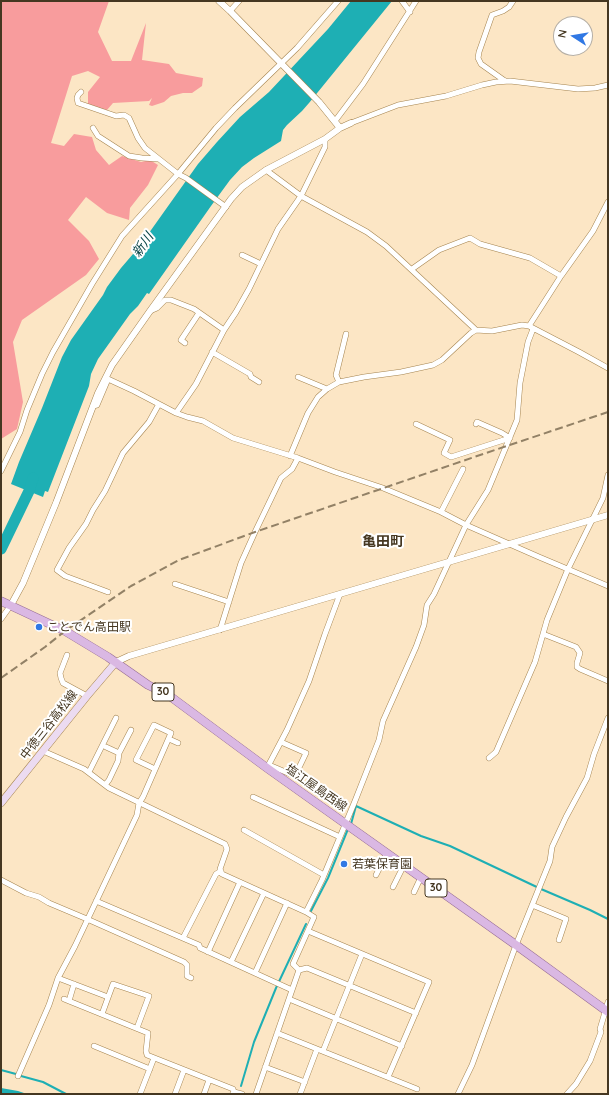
<!DOCTYPE html>
<html>
<head>
<meta charset="utf-8">
<style>
	body { margin:0 }
	#map { position:relative; width:609px; height:1095px; overflow:hidden; background:#fce6c5; font-family:Quicksand,sans-serif }
	canvas { display:block }
	.frame { position:absolute; inset:0; border:2px solid #453721; pointer-events:none }
	.north { position:absolute; left:553px; top:16px; width:40px; height:40px; box-sizing:border-box; background:#fff; border:1px solid #b5afa6; border-radius:50%; rotate:282deg; font-size:11px; font-weight:700; line-height:16px; text-align:center; color:#453721 }
	.north::after { content:''; display:block; margin:auto; width:14px; height:18px; background:#3078e4; clip-path:polygon(50% 0,100% 100%,50% 72%,0 100%) }
</style>
</head>
<body>
<div id="map">
<canvas width="609" height="1095"></canvas>
<div class="frame"></div>
<div class="north">N</div>
</div>
<script>
const ctx = document.querySelector('canvas').getContext('2d');
ctx.lineJoin = 'round';
function fillPath(path, color) {
  ctx.fillStyle = color;
  ctx.fill(path, 'evenodd');
}
function toPath(rows) {
  const path = new Path2D();
  for (const r of rows) {
    path.moveTo(r[0], r[1]);
    for (let i = 2; i < r.length; i += 2) path.lineTo(r[i], r[i + 1]);
  }
  return path;
}
function strokePath(path, color, width, dash) {
  ctx.strokeStyle = color;
  ctx.lineWidth = width;
  ctx.lineCap = dash ? 'butt' : 'round';
  ctx.setLineDash(dash || []);
  ctx.stroke(path);
}
function write(font, color, halo, rows, align = 'center') {
  ctx.font = font + ' Quicksand,"Noto Sans JP",sans-serif';
  ctx.lineWidth = 4;
  ctx.setLineDash([]);
  ctx.textBaseline = 'middle';
  ctx.strokeStyle = halo;
  ctx.fillStyle = color;
  for (const [text, x, y, turn = 0] of rows) {
    ctx.save();
    ctx.translate(x, y);
    ctx.rotate((+turn || 0) * Math.PI / 180);
    ctx.textAlign = isNaN(turn) ? turn : align;
    if (halo) ctx.strokeText(text, 0, 0);
    ctx.fillText(text, 0, 0);
    ctx.restore();
  }
}
fillPath(toPath([
	[1,1,109,1,98,32,112,61,131,61,146,23,142,60,169,64,176,73,203,78,202,86,192,93,183,93,171,96,164,102,152,106,149,105,152,98,149,101,113,103,107,110,88,106,88,92,100,77,88,71,72,76,51,143,64,146,74,134,92,137,96,150,109,165,122,156,141,162,150,160,158,165,148,185,130,208,129,220,107,213,86,197,68,220,89,241,99,259,86,275,22,320,13,342,23,402,17,429,1,439]
]), '#f89c9d');
fillPath(toPath([
	[351,1,392,1,309,103,302,111,287,125,283,130,281,141,254,158,242,167,230,180,211,206,149,294,147,293,138,306,130,314,98,359,91,374,89,386,48,492,45,491,43,497,11,484,19,462,42,408,62,357,71,340,103,295,107,287,121,268,139,247,198,164,217,142,240,117,269,92,328,29],
	[1,1088,18,1091,27,1094,1,1094]
]), '#1eafb4');
strokePath(toPath([
	[351,824,356,806,421,836,450,846,541,889,590,910,608,919],
	[311,911,328,878,348,829],
	[1,1070,16,1074],
	[21,1076,43,1082,66,1094],
	[241,1086,254,1042,276,988,306,924]
]), '#1eafb4', 2);
strokePath(toPath([
	[1,549,29,491,33,478]
]), '#1eafb4', 11);
const minor = toPath([
	[402,1,410,12],
	[230,11,239,1],
	[505,81,481,64,478,58,479,52,492,15,503,11,509,7,513,1],
	[81,92,78,95,77,98,78,103,116,116,124,115,129,118,138,138,145,148,178,174,186,178,226,207],
	[335,121,363,84,416,1],
	[351,123,398,105,446,96,482,85,496,82,510,81,578,89,595,88,608,85],
	[93,128,98,136,129,156,142,158,158,159],
	[266,170,301,196,367,232,386,246,476,330],
	[242,255,261,264],
	[412,269,439,250,470,238,480,244,530,258,561,276],
	[150,311,157,308,165,300,171,300,194,309,224,330],
	[529,326,561,276,593,231,608,202],
	[185,343,181,340,199,313],
	[212,352,250,374,251,377,259,382],
	[298,377,327,389],
	[339,382,336,375,346,334],
	[93,406,97,405,108,379,134,391,176,413,187,417,203,421,233,438,298,458,335,472,383,488,441,512,466,525,539,557,608,586],
	[176,413,196,384,224,330,236,312,249,289,278,229,301,196,325,147,325,139],
	[416,424,450,440,444,453,451,457,510,438],
	[476,424,477,422,502,433,510,438],
	[290,456,308,413,318,397,327,389,339,382,364,377,401,372,433,365,442,360,471,333,476,330,492,331,522,325,529,326,579,352,608,368],
	[1,471,20,432,27,410,42,374,53,352,92,284,122,236,178,174,216,128,235,108,297,48,338,1],
	[441,512,463,469],
	[175,584,229,602],
	[108,592,65,576,57,570,69,548,86,524,93,510,105,491,123,453,149,422,159,404],
	[1,619,11,605],
	[220,630,241,563,255,532,281,478,292,469,298,458],
	[543,634,576,647,580,653,577,663,577,667,580,669,608,681],
	[67,655,60,673,61,678,63,683,87,696],
	[169,739,178,743],
	[106,747,119,753],
	[43,751,84,769,109,788,225,844,227,849,220,869,222,874,306,912,322,880,355,801,379,740,383,721,416,647,424,625,427,605,434,594,466,525,488,490,517,420,520,383,528,342,533,329],
	[489,758,496,752,535,662,547,620,568,569,603,498,608,475],
	[269,765,295,776,306,753,281,742],
	[267,768,287,730,309,681,325,634,340,594],
	[89,772,116,718],
	[105,785,109,780,118,761,119,753,131,730],
	[253,797,340,837],
	[244,830,324,875],
	[376,875,387,853],
	[1,880,26,893,39,897,49,903,87,919,184,962,187,965,187,976,191,978],
	[393,887,404,865],
	[414,892,421,877],
	[96,901,199,945,200,948,292,990],
	[532,905,566,919,559,940],
	[308,931,429,982,388,1077],
	[183,938,216,874,221,871],
	[208,952,240,882],
	[231,962,264,893],
	[299,970,307,968,416,1013],
	[255,973,287,903],
	[58,978,108,997],
	[64,999,148,1033,146,1051,147,1055,233,1089,234,1092],
	[289,999,402,1046],
	[69,1001,74,984],
	[102,1014,113,984,149,996,137,1028],
	[277,1033,417,1089],
	[94,1046,150,1069],
	[323,1051,362,954],
	[265,1067,305,1082],
	[18,1076,49,1005,58,978,75,946,137,815,139,803,143,797,171,733,154,725,136,760,155,769],
	[233,1093,234,1092,242,1094],
	[140,1094,154,1058],
	[175,1094,184,1070],
	[204,1094,209,1080],
	[256,1094,299,970,293,964,314,917,306,912],
	[300,1094,317,1049],
	[458,1094,472,1065,516,945,550,861,552,847,566,817,587,778,594,754,608,718],
	[567,1094,576,1084,590,1061,601,1032,600,1029,608,1002]
]);
const tertiary = toPath([
	[219,1,230,11,319,102,340,128],
	[11,605,23,583,56,503,98,393,112,365,150,311,231,199,242,187,266,170,325,139,340,128,351,123],
	[116,662,129,656,608,515]
]);
const secondary = toPath([
	[1,803,87,696,116,662]
]);
const primary = toPath([
	[1,601,65,631,108,657,148,685,167,694,267,768,516,945,608,1012]
]);
strokePath(minor, '#a5844f', 6);
strokePath(tertiary, '#a5844f', 7);
strokePath(secondary, '#a5844f', 8);
strokePath(primary, '#966c93', 9);
strokePath(minor, '#fff', 5);
strokePath(tertiary, '#fff', 6);
strokePath(secondary, '#ecdbf1', 7);
strokePath(primary, '#dab8e3', 8);
strokePath(toPath([
	[1,678,45,647,65,631,131,586,179,560,255,532,486,453,608,412]
]), '#928166', 2, [8, 4]);
for (const [x, y, r, color] of [
	[39,627,4,"#3078e4"],
	[344,864,4,"#3078e4"]
]) {
  const dot = new Path2D();
  dot.arc(x, y, r, 0, 2 * Math.PI);
  ctx.fillStyle = color;
  ctx.fill(dot);
  strokePath(dot, '#fff', 1.5);
}
for (const [x, y, w] of [
	[163,692,22],
	[436,888,22]
]) {
  const box = new Path2D();
  box.roundRect(x - w / 2, y - 9, w, 18, 3);
  ctx.fillStyle = '#fff';
  ctx.fill(box);
  strokePath(box, '#453721', 1);
}
write('bold 11px', '#453721', null, [
	["30",163,692],
	["30",436,888]
]);
write('12px', '#453721', '#fff', [
	["ことでん高田駅",47,627],
	["若葉保育園",352,864]
], 'left');
write('12px', '#453721', '#fff', [
	["中徳三谷高松線",49,725,-52],
	["塩江屋島西線",316,788,35]
]);
write('italic 13px', '#094547', '#fff', [
	["新川",143,245,-55]
]);
write('bold 14px', '#453721', '#fff', [
	["亀田町",383,542]
]);
</script>
</body>
</html>
